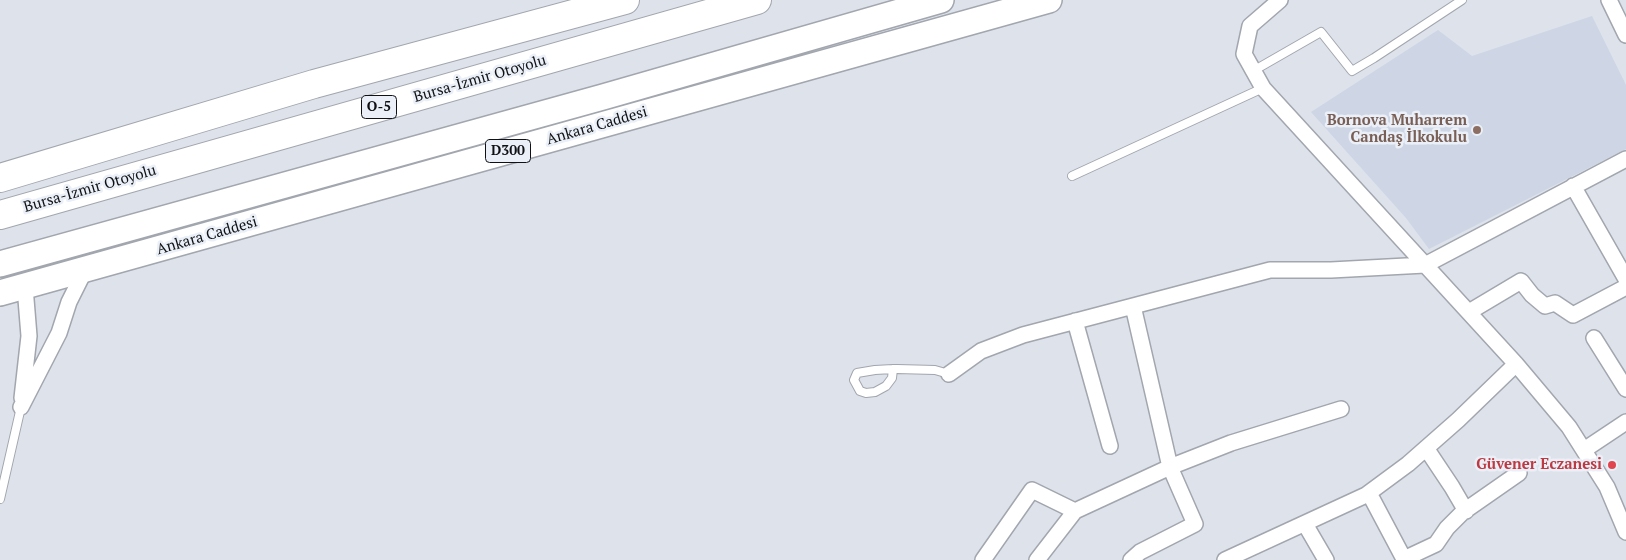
<!DOCTYPE html>
<html>
<head>
<meta charset="utf-8">
<style>
	body { margin:0 }
	canvas { display:block; background:#dde2eb }
</style>
</head>
<body>
<canvas width="1626" height="560"></canvas>
<script>
const ctx = document.querySelector('canvas').getContext('2d');
ctx.lineJoin = 'round';
function fillPath(path, color) {
  ctx.fillStyle = color;
  ctx.fill(path, 'evenodd');
}
function toPath(rows) {
  const path = new Path2D();
  for (const r of rows) {
    path.moveTo(r[0], r[1]);
    for (let i = 2; i < r.length; i += 2) path.lineTo(r[i], r[i + 1]);
  }
  return path;
}
function strokePath(path, color, width, dash) {
  ctx.strokeStyle = color;
  ctx.lineWidth = width;
  ctx.lineCap = dash ? 'butt' : 'round';
  ctx.setLineDash(dash || []);
  ctx.stroke(path);
}
function write(font, color, halo, rows, align = 'center') {
  ctx.font = font + ' "PT Serif",serif';
  ctx.lineWidth = 5;
  ctx.setLineDash([]);
  ctx.textBaseline = 'middle';
  ctx.strokeStyle = halo;
  ctx.fillStyle = color;
  for (const [text, x, y, turn = 0] of rows) {
    ctx.save();
    ctx.translate(x, y);
    ctx.rotate((+turn || 0) * Math.PI / 180);
    ctx.textAlign = isNaN(turn) ? turn : align;
    if (halo) ctx.strokeText(text, 0, 0);
    ctx.fillText(text, 0, 0);
    ctx.restore();
  }
}
fillPath(toPath([
	[1592,16,1626,85,1626,149,1429,249,1406,218,1311,112,1438,30,1472,56]
]), '#ced6e5');
const service = toPath([
	[1253,71,1321,32,1352,71,1374,58,1462,0],
	[1072,176,1263,88],
	[893,369,892,378,886,386,875,392,866,393,860,391,854,380,857,373,875,370,893,369,897,369,935,370,949,374],
	[0,499,21,407]
]);
const minor = toPath([
	[1280,0,1250,26,1244,54,1263,88,1516,364,1569,427,1607,487,1626,532],
	[1609,0,1626,35],
	[1573,186,1626,279],
	[1469,312,1521,281,1532,295,1545,306,1555,303,1573,315,1626,287],
	[1075,321,1110,446],
	[1594,338,1626,389],
	[949,374,981,351,1023,335,1270,270,1331,270,1425,265,1626,159],
	[22,398,29,336,25,287],
	[21,407,59,333,69,302,85,270],
	[1426,448,1452,487,1466,511],
	[1584,450,1626,422],
	[1369,493,1404,559,1436,544,1447,528,1463,512,1519,473],
	[1305,524,1326,560],
	[983,560,1032,490,1075,511],
	[1037,560,1075,511,1170,467,1231,443,1341,409],
	[1131,560,1140,552,1195,524,1170,467,1133,306],
	[1225,560,1366,495,1408,464,1458,420,1516,364]
]);
const trunk = toPath([
	[0,264,603,97,941,0],
	[0,293,1049,0]
]);
const motorway = toPath([
	[0,178,314,84,625,0],
	[0,215,757,0]
]);
strokePath(service, '#a2a6ae', 10);
strokePath(minor, '#a2a6ae', 18);
strokePath(trunk, '#a2a6ae', 28);
strokePath(motorway, '#a2a6ae', 30);
strokePath(service, '#fff', 8);
strokePath(minor, '#fff', 15);
strokePath(trunk, '#fff', 25);
strokePath(motorway, '#fff', 28);
for (const [x, y, r, color] of [
	[1477,130,5,"#8d6e63"],
	[1612,465,5,"#e0444e"]
]) {
  const dot = new Path2D();
  dot.arc(x, y, r, 0, 2 * Math.PI);
  ctx.fillStyle = color;
  ctx.fill(dot);
  strokePath(dot, '#ebf0f8', 2);
}
for (const [x, y, w] of [
	[379,107,35],
	[508,151,45]
]) {
  const box = new Path2D();
  box.roundRect(x - w / 2, y - 11.5, w, 23, 4);
  ctx.fillStyle = '#ebf0f8';
  ctx.fill(box);
  strokePath(box, '#0f1114', 1);
}
write('bold 14px', '#0f1114', null, [
	["O-5",379,107],
	["D300",508,151]
]);
write('15px', '#0f1114', '#ebf0f8', [
	["Bursa-İzmir Otoyolu",480,79,-16],
	["Ankara Caddesi",597,126,-16],
	["Bursa-İzmir Otoyolu",90,189,-16],
	["Ankara Caddesi",207,236,-16]
]);
write('bold 15px', '#785e54', '#ebf0f8', [
	["Bornova Muharrem",1467,121],
	["Candaş İlkokulu",1467,138]
], 'right');
write('bold 15px', '#be3a42', '#ebf0f8', [
	["Güvener Eczanesi",1602,465]
], 'right');
</script>
</body>
</html>
